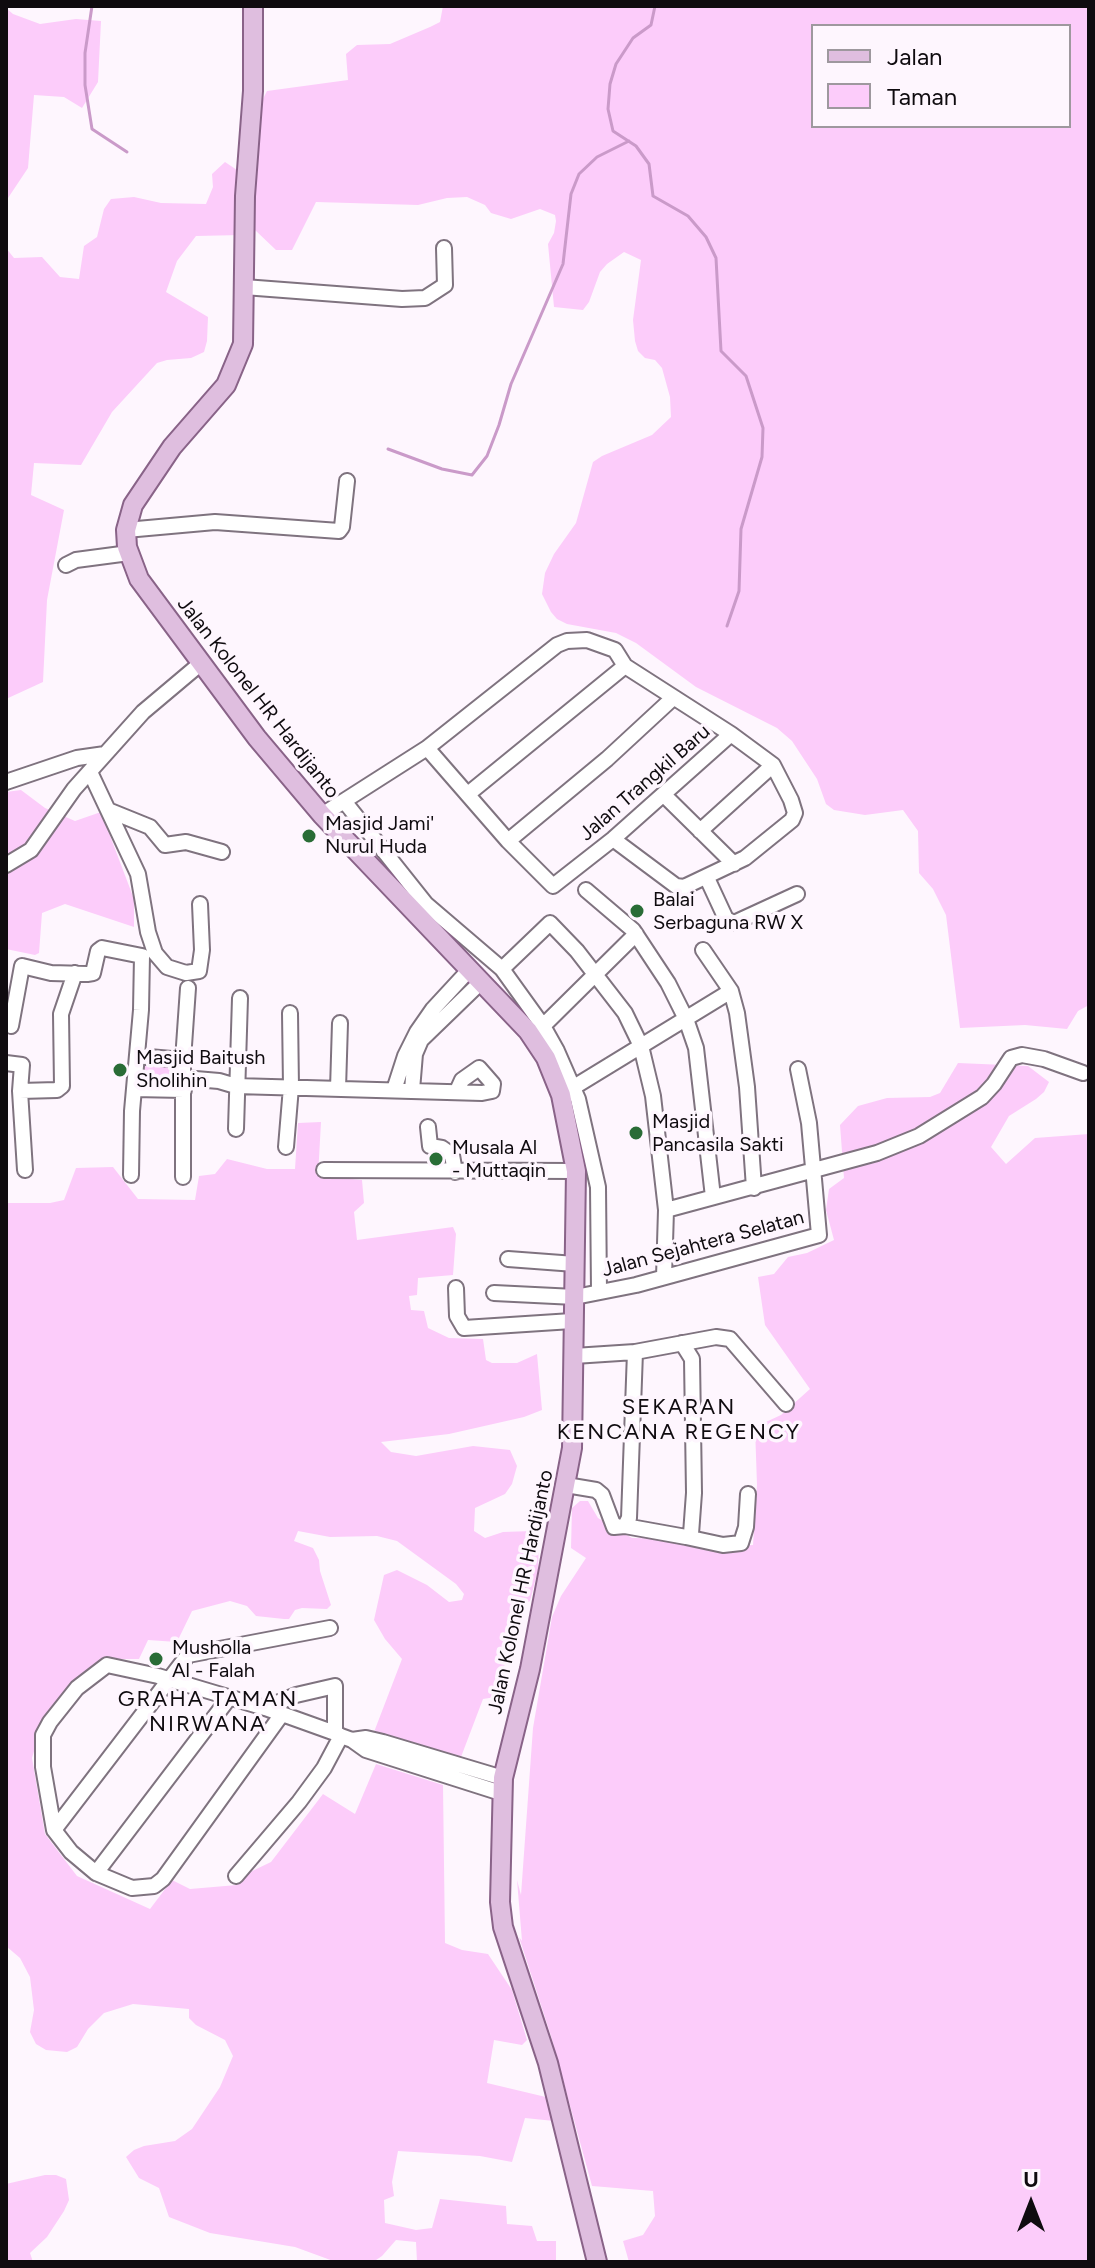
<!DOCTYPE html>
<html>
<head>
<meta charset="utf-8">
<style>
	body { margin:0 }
	#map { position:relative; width:1095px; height:2268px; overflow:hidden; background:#fef6fe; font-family:Figtree,sans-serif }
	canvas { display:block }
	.frame { position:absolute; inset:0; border:8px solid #0f0b0f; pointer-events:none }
	.legend { position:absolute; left:811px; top:24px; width:260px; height:104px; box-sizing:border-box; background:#fef6fe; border:2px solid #9e989e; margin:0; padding:10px 14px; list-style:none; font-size:24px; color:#0f0b0f }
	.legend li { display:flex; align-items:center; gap:16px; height:40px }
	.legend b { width:40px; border:2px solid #9e989e }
	.north { position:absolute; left:991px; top:2164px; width:80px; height:80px; -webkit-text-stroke:6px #fef6fe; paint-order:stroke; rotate:0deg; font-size:22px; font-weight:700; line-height:32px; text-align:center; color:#0f0b0f }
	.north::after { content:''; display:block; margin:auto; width:28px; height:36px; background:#0f0b0f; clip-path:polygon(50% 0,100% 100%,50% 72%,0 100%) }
</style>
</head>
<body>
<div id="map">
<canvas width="1095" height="2268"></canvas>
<div class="frame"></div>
<ul class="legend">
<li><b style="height:10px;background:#dfbedf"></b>Jalan</li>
<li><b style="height:22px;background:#fcccfa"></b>Taman</li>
</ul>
<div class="north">U</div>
</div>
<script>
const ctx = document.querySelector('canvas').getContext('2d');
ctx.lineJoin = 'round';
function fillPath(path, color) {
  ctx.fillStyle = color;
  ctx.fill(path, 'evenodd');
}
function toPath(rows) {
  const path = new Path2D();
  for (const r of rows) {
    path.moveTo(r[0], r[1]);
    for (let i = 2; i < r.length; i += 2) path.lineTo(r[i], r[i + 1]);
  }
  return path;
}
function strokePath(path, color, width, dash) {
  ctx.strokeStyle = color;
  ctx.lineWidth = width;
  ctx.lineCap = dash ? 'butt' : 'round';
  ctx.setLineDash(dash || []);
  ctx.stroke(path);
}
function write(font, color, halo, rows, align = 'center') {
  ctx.font = font + ' Figtree,sans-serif';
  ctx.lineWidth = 7;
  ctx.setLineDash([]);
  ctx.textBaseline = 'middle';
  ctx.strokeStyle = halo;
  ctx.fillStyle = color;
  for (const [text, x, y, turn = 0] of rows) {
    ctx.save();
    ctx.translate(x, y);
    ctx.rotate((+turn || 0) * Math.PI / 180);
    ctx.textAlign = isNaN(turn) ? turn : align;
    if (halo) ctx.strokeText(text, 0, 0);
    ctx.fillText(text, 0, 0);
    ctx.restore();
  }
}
fillPath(toPath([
	[443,6,1089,6,1089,1005,1078,1011,1067,1029,1025,1025,960,1028,946,915,933,889,919,873,918,831,903,810,865,815,834,810,826,804,817,779,792,741,777,728,696,687,636,643,616,633,567,624,557,619,551,612,542,594,545,573,554,554,576,523,593,462,602,456,652,435,671,417,670,397,662,368,655,360,645,358,638,351,635,341,633,320,641,260,624,252,607,264,600,272,589,302,583,310,554,307,548,244,554,233,556,221,555,215,540,209,511,219,491,213,485,205,467,197,447,198,418,205,316,202,292,250,276,250,255,230,241,235,196,236,177,261,166,292,208,317,207,341,204,352,191,358,167,360,157,363,112,412,81,465,34,463,31,495,64,510,47,600,43,682,6,699,6,248,14,258,42,257,60,277,79,279,84,246,97,237,104,209,111,199,134,197,161,203,206,204,213,187,212,174,225,162,237,170,241,186,255,192,256,113,267,91,348,80,346,54,357,45,390,44,430,27,440,22],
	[813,26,1069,26,1069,126,813,126],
	[6,8,13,14,40,24,76,19,101,21,98,82,82,108,64,97,34,95,28,168,6,201],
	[21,790,45,808,75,821,101,812,134,899,134,927,65,904,42,913,39,953,35,955,6,949,6,792],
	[140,1063,180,1065,179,1085,140,1084],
	[958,1063,1028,1066,1049,1082,1044,1092,1036,1099,1009,1116,991,1147,1006,1164,1035,1138,1089,1134,1089,2262,629,2262,623,2241,643,2235,655,2216,653,2191,592,2186,551,2036,519,1937,522,1941,517,1880,521,1895,533,1728,552,1617,561,1596,586,1558,571,1548,572,1508,580,1501,588,1501,598,1518,632,1538,693,1539,721,1547,753,1545,757,1485,755,1427,781,1415,810,1389,765,1325,758,1277,774,1274,788,1257,807,1253,834,1240,826,1210,829,1189,844,1178,840,1125,858,1106,887,1098,930,1097,940,1093],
	[321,1122,318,1176,362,1180,364,1203,354,1212,357,1240,453,1227,456,1234,453,1275,418,1278,417,1295,409,1296,411,1310,424,1311,428,1328,449,1338,483,1339,486,1360,492,1363,517,1363,537,1354,542,1410,524,1417,449,1434,381,1442,391,1452,416,1456,473,1446,510,1450,517,1466,512,1484,505,1494,475,1508,474,1531,485,1538,503,1532,532,1531,539,1535,538,1570,530,1601,510,1612,502,1654,507,1678,502,1696,483,1699,461,1757,374,1732,402,1659,385,1639,374,1620,384,1575,397,1570,427,1585,449,1602,462,1600,464,1594,456,1584,397,1541,377,1536,330,1537,298,1531,294,1541,313,1548,319,1560,320,1571,331,1605,327,1609,302,1608,295,1610,289,1619,284,1619,256,1616,247,1606,230,1601,192,1611,177,1642,148,1640,139,1659,109,1659,40,1731,32,1758,45,1834,77,1876,150,1909,172,1880,190,1889,237,1885,244,1875,271,1862,323,1794,355,1814,376,1764,443,1785,445,1943,462,1950,488,1954,512,1990,527,2040,522,2045,494,2040,487,2083,550,2098,554,2121,525,2118,512,2162,480,2156,398,2151,392,2182,394,2196,384,2200,385,2223,416,2230,432,2228,440,2199,506,2206,507,2224,532,2226,537,2241,556,2241,556,2262,417,2262,416,2242,396,2240,382,2256,373,2262,336,2262,295,2247,210,2233,169,2217,159,2188,139,2178,126,2157,134,2150,144,2146,175,2141,192,2129,220,2087,233,2056,225,2040,196,2025,189,2018,189,2009,133,2004,104,2013,88,2029,77,2047,67,2052,46,2050,36,2044,30,2032,34,2010,30,1977,20,1958,6,1946,6,1203,50,1203,64,1200,76,1168,113,1167,138,1199,195,1200,199,1176,215,1174,227,1159,267,1169,295,1169,298,1123],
	[45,2175,56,2175,66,2179,69,2200,64,2211,47,2237,30,2253,33,2262,6,2262,6,2184]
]), '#fcccfa');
strokePath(toPath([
	[92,6,85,53,85,85,92,129,127,152],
	[655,6,651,25,633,38,616,64,610,84,608,109,613,131,636,146,649,164,653,196,688,216,706,237,716,258,721,351,746,376,763,428,762,457,741,529,739,591,727,626],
	[388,449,442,469,472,475,487,456,499,425,511,384,563,264,571,194,579,174,597,157,629,141]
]), '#ca9ac9', 3);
const minor = toPath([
	[244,287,402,299,425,298,445,285,444,248],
	[126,530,215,522,339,531,342,527,347,481],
	[66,565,76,560,129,553],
	[427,748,508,841,553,886,613,839,731,734],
	[90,772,138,874,148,932,155,953,167,967,186,973,199,971,202,950,200,904],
	[6,782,77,758,105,754],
	[468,794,625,666],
	[664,795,734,864],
	[344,801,426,904,502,969,543,1026,557,1051,578,1099,598,1187,599,1292],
	[108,810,150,827,165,845,186,842,222,852],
	[322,815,427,748,557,645,567,641,587,640,615,650,625,666,731,734,773,765,791,800,795,813,792,820,745,858,684,887,676,886,613,839],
	[700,831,773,765],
	[508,841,607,759,673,698],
	[6,865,31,850,74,789,143,712,200,664],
	[707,878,726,919,734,923,797,894],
	[586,890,633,930,668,983,686,1019,696,1048,713,1197],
	[703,950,731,991,737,1013,747,1087,754,1188],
	[502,969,550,923,577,951,625,1013,641,1046,653,1096,666,1210,664,1277],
	[11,1026,22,966,51,973,87,974,93,973,98,951,102,948,142,956,141,1010,132,1111,131,1175],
	[543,1026,636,934],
	[137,1056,183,1060],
	[6,1063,22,1065,20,1091,25,1170],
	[184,1078,219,1081,236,1086,482,1093,492,1091,493,1084,479,1068,462,1080,457,1091],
	[574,1087,731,991],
	[134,1089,184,1090],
	[338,1089,340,1023],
	[394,1090,405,1056,417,1032,433,1009,470,969],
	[412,1090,415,1054,421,1040,482,981],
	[20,1091,57,1090,62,1086,61,1014,75,973],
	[428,1127,430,1146,442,1148,452,1155,455,1172],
	[236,1129,240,998],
	[286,1147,291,1087,290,1013],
	[324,1170,576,1171],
	[183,1177,183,1060,188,988],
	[666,1210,877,1153,919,1136,982,1097,994,1084,1011,1058,1022,1055,1044,1059,1083,1073],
	[508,1259,575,1264],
	[456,1288,457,1316,464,1328,572,1321],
	[494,1293,575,1297,636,1285,819,1235,809,1123,798,1069],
	[635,1352,716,1337,730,1339,786,1404],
	[566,1485,596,1490,602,1495,614,1527,625,1526,629,1518,635,1352,574,1356],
	[625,1526,686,1537,691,1534,694,1493,692,1359,682,1343],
	[686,1537,723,1545,741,1543,746,1527,748,1494],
	[265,1708,296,1695,335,1686,335,1733],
	[282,1714,163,1879,154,1886,132,1888,96,1873,71,1852,54,1830,43,1767,43,1735,50,1722,77,1688,107,1665,158,1676,265,1708,282,1714,335,1733,341,1736,352,1740,366,1750,501,1793],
	[352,1740,366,1738,383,1742,503,1778],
	[54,1830,188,1655,330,1628],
	[96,1873,229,1698],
	[236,1876,299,1802,324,1768,341,1736]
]);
const major = toPath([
	[253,6,253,91,245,196,243,344,226,385,172,447,133,505,126,530,127,547,139,579,257,738,322,815,528,1031,546,1058,561,1095,576,1171,572,1448,530,1669,503,1778,500,1902,503,1927,548,2063,597,2262]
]);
strokePath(minor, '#7f737f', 18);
strokePath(major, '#896388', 22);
strokePath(minor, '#fff', 14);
strokePath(major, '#dfbedf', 18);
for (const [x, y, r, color] of [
	[309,836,8,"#296c36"],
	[637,911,8,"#296c36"],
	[120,1070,8,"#296c36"],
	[636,1133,8,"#296c36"],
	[436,1159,8,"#296c36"],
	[156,1659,8,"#296c36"]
]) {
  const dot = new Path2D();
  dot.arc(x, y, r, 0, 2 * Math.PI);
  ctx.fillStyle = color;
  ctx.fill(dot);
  strokePath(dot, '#fef6fe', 3);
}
write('20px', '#0f0b0f', '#fef6fe', [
	["Jalan Kolonel HR Hardijanto",258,698,52],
	["Jalan Trangkil Baru",645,783,-41],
	["Jalan Sejahtera Selatan",703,1244,-15],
	["Jalan Kolonel HR Hardijanto",521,1592,-78]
]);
write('20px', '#0f0b0f', '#fef6fe', [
	["Masjid Jami'",325,824],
	["Nurul Huda",325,847],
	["Balai",653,900],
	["Serbaguna RW X",653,923],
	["Masjid Baitush",136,1058],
	["Sholihin",136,1081],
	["Masjid",652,1122],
	["Pancasila Sakti",652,1145],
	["Musala Al",452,1148],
	["- Muttaqin",452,1171],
	["Musholla",172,1648],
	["Al - Falah",172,1671]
], 'left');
ctx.letterSpacing = '2px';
write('22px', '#0f0b0f', '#fef6fe', [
	["SEKARAN",679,1408],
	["KENCANA REGENCY",679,1433],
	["GRAHA TAMAN",208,1700],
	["NIRWANA",208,1725]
]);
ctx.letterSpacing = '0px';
</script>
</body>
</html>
